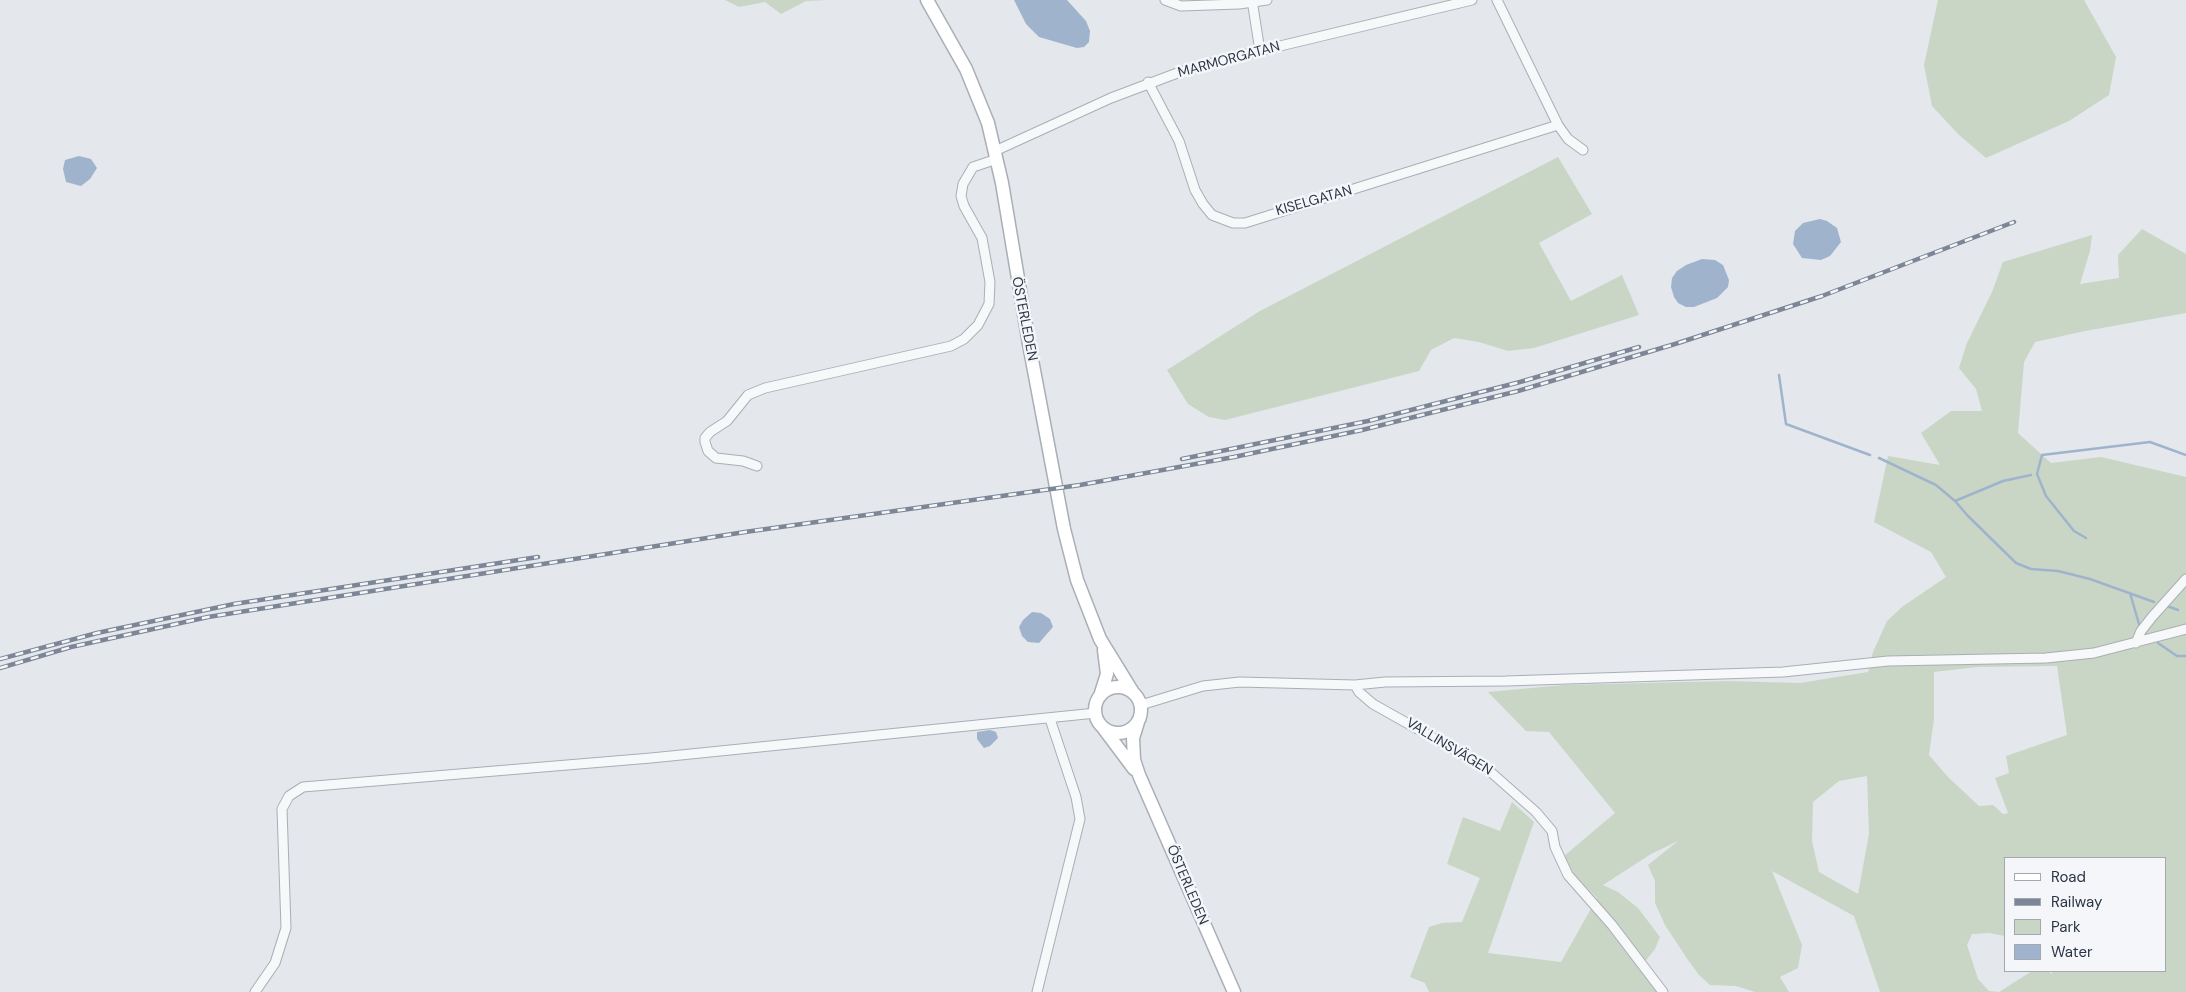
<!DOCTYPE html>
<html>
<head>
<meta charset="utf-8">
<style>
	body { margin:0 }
	#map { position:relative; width:2186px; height:992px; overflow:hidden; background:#e4e7ec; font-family:"DM Sans",sans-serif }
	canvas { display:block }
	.legend { position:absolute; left:2004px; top:857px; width:162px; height:115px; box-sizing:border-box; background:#f4f6f9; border:1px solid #a4a8b1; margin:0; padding:6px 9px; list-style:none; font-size:15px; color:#2b3445 }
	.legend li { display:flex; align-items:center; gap:10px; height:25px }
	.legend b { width:25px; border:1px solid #a4a8b1 }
</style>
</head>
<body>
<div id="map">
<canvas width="2186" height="992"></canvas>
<ul class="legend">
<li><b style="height:6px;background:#fff"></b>Road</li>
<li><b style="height:6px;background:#7d8696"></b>Railway</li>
<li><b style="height:14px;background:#c9d6c5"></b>Park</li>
<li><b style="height:14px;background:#9fb4cc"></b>Water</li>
</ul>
</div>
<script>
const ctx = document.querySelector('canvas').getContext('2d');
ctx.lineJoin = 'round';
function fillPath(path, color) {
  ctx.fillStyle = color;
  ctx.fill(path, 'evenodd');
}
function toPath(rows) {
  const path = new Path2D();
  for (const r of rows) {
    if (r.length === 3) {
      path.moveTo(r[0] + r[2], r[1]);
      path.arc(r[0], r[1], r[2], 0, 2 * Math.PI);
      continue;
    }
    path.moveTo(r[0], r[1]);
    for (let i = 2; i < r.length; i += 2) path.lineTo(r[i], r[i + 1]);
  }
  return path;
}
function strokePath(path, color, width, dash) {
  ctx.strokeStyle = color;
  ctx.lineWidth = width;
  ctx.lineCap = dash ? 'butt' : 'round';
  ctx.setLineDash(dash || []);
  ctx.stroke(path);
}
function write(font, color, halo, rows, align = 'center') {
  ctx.font = font + ' "DM Sans",sans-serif';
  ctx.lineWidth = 5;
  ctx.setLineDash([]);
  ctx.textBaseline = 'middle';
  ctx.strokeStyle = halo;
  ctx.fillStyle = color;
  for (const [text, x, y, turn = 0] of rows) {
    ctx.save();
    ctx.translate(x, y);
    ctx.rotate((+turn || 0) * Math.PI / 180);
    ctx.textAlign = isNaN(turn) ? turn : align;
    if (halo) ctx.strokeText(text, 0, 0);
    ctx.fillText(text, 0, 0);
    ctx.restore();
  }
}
fillPath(toPath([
	[725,0,828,0,806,1,781,14,765,2,739,7],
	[1938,0,2084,0,2116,57,2109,95,2069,121,1986,158,1958,134,1932,106,1924,65],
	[1558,157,1592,214,1539,243,1571,301,1622,275,1639,315,1534,348,1508,351,1479,342,1454,338,1431,350,1419,371,1225,420,1209,417,1188,404,1167,370,1260,311],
	[2142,229,2186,254,2186,313,2085,331,2035,342,2024,362,2018,433,2051,463,2101,457,2186,477,2186,992,1999,992,2032,971,2048,971,2052,974,2052,971,2165,971,2165,858,2005,858,2005,936,1989,933,1972,934,1967,945,1978,979,1989,991,1999,992,1880,992,1854,916,1772,871,1802,945,1798,968,1780,977,1789,992,1755,992,1736,986,1710,985,1699,975,1688,960,1665,925,1655,903,1655,881,1648,865,1678,841,1651,854,1603,885,1618,892,1638,908,1660,937,1655,949,1640,968,1657,992,1429,992,1425,983,1410,977,1429,927,1442,923,1462,922,1480,878,1447,864,1463,817,1500,831,1512,802,1534,822,1488,953,1561,962,1597,898,1575,876,1564,856,1615,813,1549,732,1526,731,1488,692,1564,685,1727,681,1800,683,1868,672,1873,652,1887,621,1902,607,1946,577,1931,552,1874,522,1888,456,1940,465,1921,433,1951,411,1982,411,1976,389,1959,368,1967,343,1992,292,2003,262,2092,235,2090,251,2080,284,2119,278,2118,255],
	[2057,666,2067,735,2006,756,2009,773,1995,778,2008,813,2003,814,1993,805,1979,806,1948,777,1929,755,1934,719,1934,672,1977,667],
	[1867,776,1869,834,1858,894,1819,872,1812,841,1813,802,1839,781]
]), '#c9d6c5');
fillPath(toPath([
	[1014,0,1067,0,1086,21,1090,31,1089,42,1084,47,1077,48,1039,37,1026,24],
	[79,156,91,159,97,168,90,179,81,186,66,182,63,169,65,160],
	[1820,219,1827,221,1837,228,1841,242,1830,256,1821,260,1802,258,1793,244,1795,231,1803,223],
	[1702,259,1715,260,1723,265,1729,280,1728,287,1717,298,1694,307,1686,307,1678,303,1674,297,1671,287,1672,278,1677,271,1686,265],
	[1032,612,1041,613,1050,619,1053,627,1039,643,1028,642,1022,636,1019,627,1023,620],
	[990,730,996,732,998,738,990,746,984,748,977,739,977,732]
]), '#9fb4cc');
strokePath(toPath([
	[1779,375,1786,424,1870,455],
	[1879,458,1936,485,1955,501,1968,516,2016,563,2031,569,2058,571,2090,579,2154,602],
	[1955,501,2003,481,2031,475],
	[2086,538,2074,531,2046,496,2037,474,2042,455,2150,442,2186,455],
	[2130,593,2139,624],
	[2167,606,2178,610],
	[2158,643,2177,656,2186,656]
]), '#9fb4cc', 2.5);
const minor = toPath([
	[1165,0,1181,6,1239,4,1267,0],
	[1252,0,1260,51],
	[1497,0,1558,125,1568,139,1583,150],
	[1148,82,1179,141,1195,190,1203,204,1212,215,1233,223,1245,223,1558,125],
	[995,151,1111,98,1180,72,1230,58,1472,0],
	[757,466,743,461,716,458,708,451,705,442,705,438,710,432,727,421,748,395,765,388,951,346,964,339,978,325,989,304,990,282,982,238,964,206,961,196,963,184,973,167,997,159],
	[2136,643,2141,631,2152,617,2186,579],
	[1355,685,1359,692,1373,704,1485,767,1536,812,1552,831,1555,847,1568,875,1612,925,1663,992],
	[1141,705,1203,686,1240,682,1355,685,1385,682,1506,681,1783,672,1888,661,2046,658,2094,653,2186,629],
	[255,992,275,963,286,928,282,809,289,796,303,787,651,758,1096,713],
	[1037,992,1080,819,1076,797,1050,719]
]);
const secondary = toPath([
	[927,0,966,69,988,123,1002,183,1029,344,1064,529,1077,580,1100,639,1132,691],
	[1118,710,23],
	[1100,696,1107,674,1104,650],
	[1138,722,1133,738,1134,760,1139,775,1234,992],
	[1104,729,1134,769]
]);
strokePath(minor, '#a9aeb7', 11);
strokePath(secondary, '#a9aeb7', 15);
strokePath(minor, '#f7f8fa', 9);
strokePath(secondary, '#fff', 12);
const rail = toPath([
	[1182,459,1368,421,1520,382,1639,347],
	[0,659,97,633,234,604,538,557],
	[0,668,71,647,208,617,745,532,1080,485,1234,457,1362,430,1518,391,1675,344,1822,296,2014,222]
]);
strokePath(rail, '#7d8696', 4.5);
strokePath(rail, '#f4f6f9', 2.5, [8]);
write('14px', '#2b3445', '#f4f6f9', [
	["MARMORGATAN",1229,60,-15],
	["KISELGATAN",1314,201,-16],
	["ÖSTERLEDEN",1024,319,79],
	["VALLINSVÄGEN",1449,747,31],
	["ÖSTERLEDEN",1187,885,67]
]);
</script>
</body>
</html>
